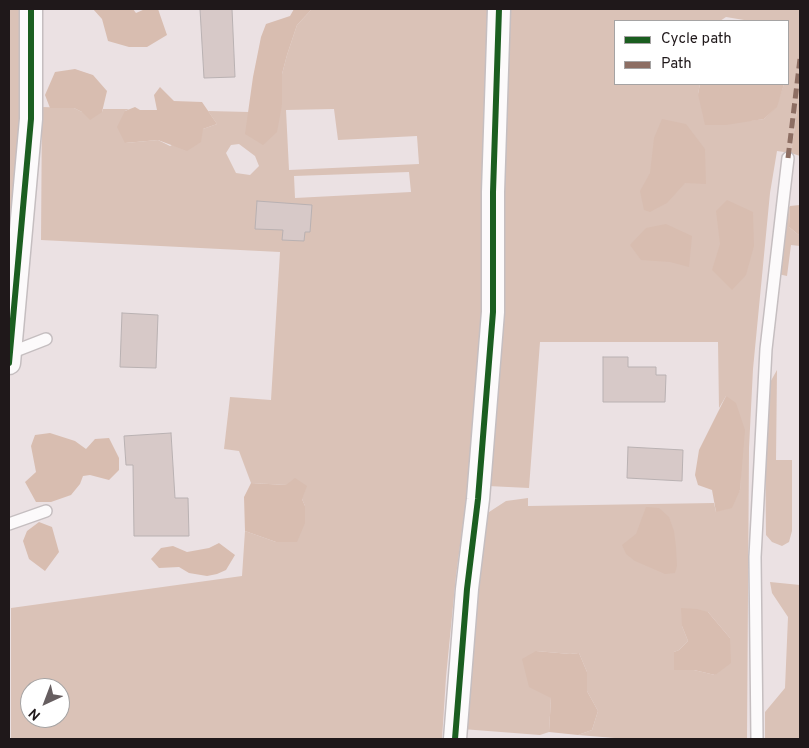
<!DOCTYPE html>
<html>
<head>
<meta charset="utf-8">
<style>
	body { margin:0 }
	#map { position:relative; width:809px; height:748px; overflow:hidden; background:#ebe1e3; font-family:Overpass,sans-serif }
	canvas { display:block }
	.frame { position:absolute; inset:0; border:10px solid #1f181a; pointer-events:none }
	.legend { position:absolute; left:614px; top:20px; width:175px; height:65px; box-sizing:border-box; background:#fff; border:1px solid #a5a3a3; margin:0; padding:6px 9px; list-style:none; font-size:15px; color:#1f181a }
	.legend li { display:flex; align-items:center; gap:10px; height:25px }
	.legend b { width:25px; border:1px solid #a5a3a3 }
	.north { position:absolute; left:20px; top:678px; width:50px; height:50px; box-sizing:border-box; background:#fff; border:1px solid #a5a3a3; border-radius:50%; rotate:223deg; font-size:14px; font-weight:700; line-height:20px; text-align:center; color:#1f181a }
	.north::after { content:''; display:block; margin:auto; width:18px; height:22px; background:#665e60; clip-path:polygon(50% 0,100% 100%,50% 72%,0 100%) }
</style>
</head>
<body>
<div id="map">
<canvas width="809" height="748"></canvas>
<div class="frame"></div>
<ul class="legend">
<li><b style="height:6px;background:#1b5e20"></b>Cycle path</li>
<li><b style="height:6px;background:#8d6e63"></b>Path</li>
</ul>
<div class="north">N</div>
</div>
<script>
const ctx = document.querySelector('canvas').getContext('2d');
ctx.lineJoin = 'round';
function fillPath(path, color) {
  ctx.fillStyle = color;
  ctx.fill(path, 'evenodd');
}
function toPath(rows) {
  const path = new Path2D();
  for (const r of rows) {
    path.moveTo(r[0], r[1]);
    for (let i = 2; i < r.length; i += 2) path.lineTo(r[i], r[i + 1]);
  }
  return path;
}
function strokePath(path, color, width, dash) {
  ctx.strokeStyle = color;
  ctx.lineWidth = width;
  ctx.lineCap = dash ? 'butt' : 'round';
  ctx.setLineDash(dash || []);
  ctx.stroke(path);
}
fillPath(toPath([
	[9,9,19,9,22,108,14,239,9,239],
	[312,9,493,9,478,410,456,576,446,677,442,739,11,739,11,608,242,576,245,531,276,542,305,506,302,499,286,485,251,483,239,451,224,449,230,397,271,400,280,252,41,240,42,107,74,108,82,112,102,112,103,109,129,109,125,111,125,143,158,140,170,146,203,129,217,124,208,111,249,112,246,134,282,105,282,74,287,55,297,25],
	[334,109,338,140,417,136,419,164,289,170,286,110],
	[239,144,255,156,259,166,250,175,236,173,226,153,231,145],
	[409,172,411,192,295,198,294,176],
	[30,688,60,688,60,718,30,718],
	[504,9,800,9,800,90,791,153,777,151,770,193,753,369,749,448,747,739,627,739,578,735,592,730,598,711,587,691,587,672,579,653,570,654,536,651,551,698,549,732,540,735,462,729,486,514,506,501,528,498,528,506,714,503,716,512,740,490,741,463,726,396,719,408,718,342,540,342,529,488,488,486],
	[726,17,750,21,788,21,788,84,784,84,776,107,764,119,748,121,698,94,700,84,615,84,615,21,720,21],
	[708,612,730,638,715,675,694,670,674,670,674,652,679,650,688,641,682,626],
	[790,206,789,227,800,236,800,246,791,245,787,276,778,274,784,214],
	[777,370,776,460,792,460,792,531,789,542,782,546,772,542,766,535,765,432,768,386],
	[770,582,800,585,800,739,765,739,765,712,785,688,788,617,772,593]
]), '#dac2b7');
fillPath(toPath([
	[93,9,133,9,136,13,145,9,158,9,167,35,147,47,129,47,108,41,102,19],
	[294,9,312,9,297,25,287,55,282,74,282,105,277,132,263,145,245,134,253,77,261,37,266,24,290,16],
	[75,69,93,75,107,91,102,112,90,120,82,112,74,108,50,108,45,95,55,72],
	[700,84,784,84,777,107,764,119,726,125,705,125,698,94],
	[160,87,174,101,202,102,217,124,203,129,201,142,187,151,158,140,125,143,117,127,125,111,135,107,140,110,157,110,154,95],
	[800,90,800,156,791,153],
	[662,119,686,124,705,149,706,184,685,183,667,203,650,212,644,210,640,191,650,173,654,138],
	[727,200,753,212,754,246,746,275,732,290,712,270,720,244,716,211],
	[800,205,800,236,789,227,790,206],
	[666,224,692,236,689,267,670,262,641,260,630,245,646,228],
	[726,396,736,403,745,430,740,490,732,508,716,512,712,490,698,485,695,475,699,450],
	[50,433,75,441,86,449,95,439,109,438,119,458,119,470,109,480,90,475,83,476,80,484,71,495,51,502,36,502,25,482,36,472,31,446,35,435],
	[295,478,307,486,302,499,305,506,305,523,297,542,276,542,245,531,244,497,251,483,286,485],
	[646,507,659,508,669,517,674,531,676,547,677,566,675,573,665,574,635,561,626,554,622,545,636,534],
	[39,522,52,527,59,552,45,571,29,559,23,541,27,531],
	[219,543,235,555,226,570,217,574,207,576,189,573,179,567,159,568,151,559,161,548,173,546,187,552,209,548],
	[681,608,697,609,708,612,730,638,731,663,715,675,694,670,674,670,674,652,679,650,688,641,682,626],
	[536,651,570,654,579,653,587,672,587,691,598,711,592,730,578,735,549,732,551,698,529,687,522,659]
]), '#d8bdb0');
const building = toPath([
	[200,9,232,9,235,77,204,78,200,9],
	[257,201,312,205,310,232,305,232,304,241,282,240,283,230,255,229,257,201],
	[122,313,158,315,156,368,120,367,122,313],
	[603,357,628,357,628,367,656,367,656,375,666,375,665,402,603,402,603,357],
	[171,433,175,498,188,498,189,536,134,536,133,465,126,465,124,436,171,433],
	[628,447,683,450,682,481,627,478,628,447]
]);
fillPath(building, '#d7c9c8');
strokePath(building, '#b9b1b2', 1);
const service = toPath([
	[10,353,46,339],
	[9,524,46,511],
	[757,739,755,557,766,349,788,158]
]);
const minor = toPath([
	[9,363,31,119,31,9],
	[455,739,467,589,478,499,493,312,493,192,499,9]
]);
strokePath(service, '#c5bec0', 14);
strokePath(minor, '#c5bec0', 25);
strokePath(service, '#fcfafb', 11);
strokePath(minor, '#fcfafb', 22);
strokePath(toPath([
	[788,158,800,59]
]), '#8d6e63', 5, [10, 5]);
strokePath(toPath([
	[9,363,31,119,31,9],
	[455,739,467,589,478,499,493,312,493,192,499,9]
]), '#1b5e20', 6);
</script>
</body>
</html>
